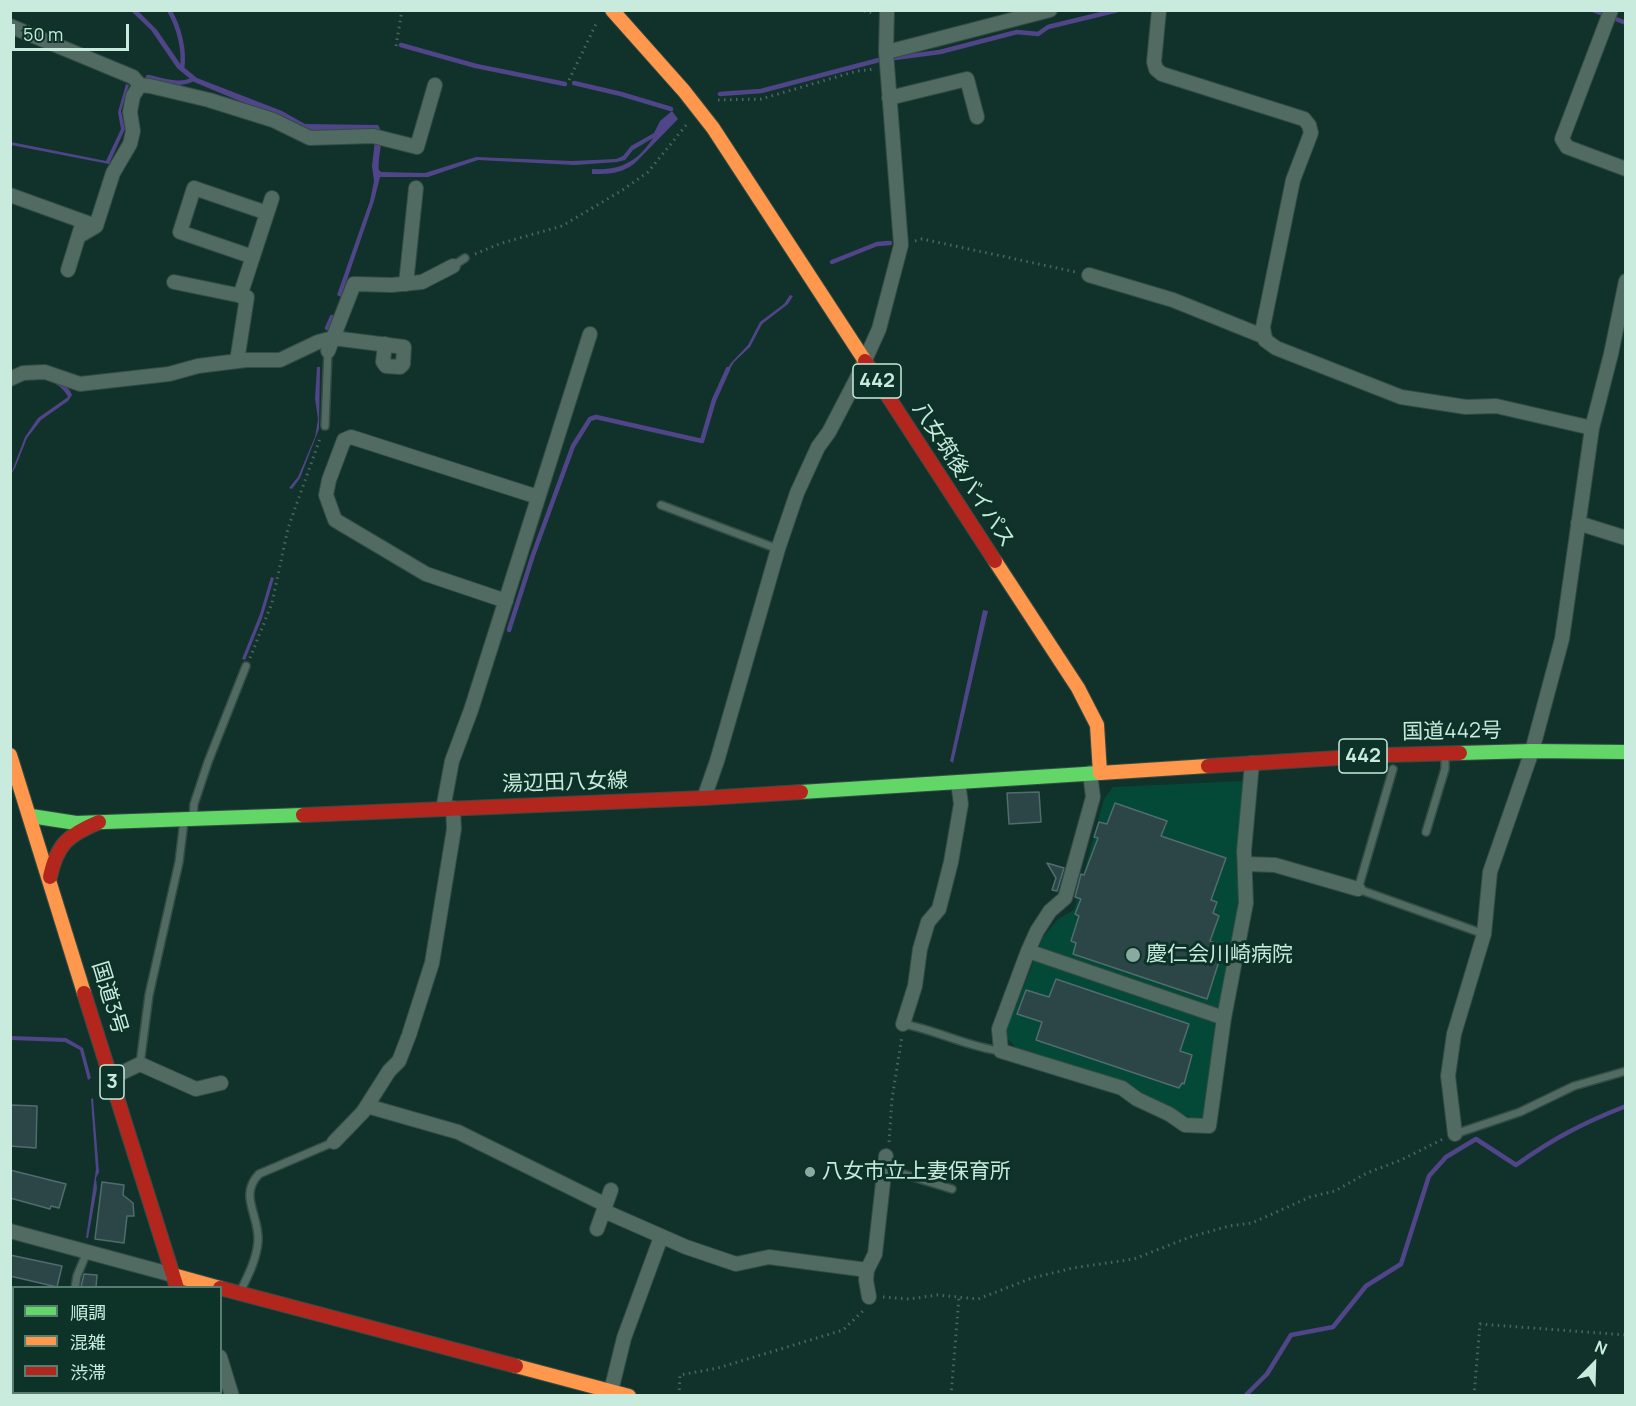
<!DOCTYPE html>
<meta charset="utf-8">
<style>
body{margin:0}
#map{position:relative;width:1636px;height:1406px;overflow:hidden;background:#11322a;font-family:Manrope,"Noto Sans JP",sans-serif}
canvas{display:block}
.frame{position:absolute;inset:0;border:12px solid #c9ebde;pointer-events:none}
.legend{position:absolute;left:12px;top:1286px;width:210px;height:108px;box-sizing:border-box;background:#0d3328;border:2px solid #587d71;margin:0;padding:8px 10px;list-style:none;font-size:18px;color:#c9ebde}
.legend li{display:flex;align-items:center;gap:12px;height:30px}
.legend b{width:30px;border:2px solid #587d71}
.north{position:absolute;left:1564px;top:1334px;width:60px;height:60px;-webkit-text-stroke:4px #0d3328;paint-order:stroke;rotate:23deg;font-size:16px;font-weight:700;line-height:24px;text-align:center;color:#c9ebde}
.north::after{content:'';display:block;margin:auto;width:21px;height:27px;background:#c9ebde;clip-path:polygon(50% 0,100% 100%,50% 72%,0 100%)}
.scale{position:absolute;left:12px;top:24px;width:117px;height:27px;box-sizing:border-box;border:3px solid #c9ebde;border-top:0;padding-left:8px;font-size:18px;line-height:21px;white-space:nowrap;color:#c9ebde;-webkit-text-stroke:4px #0d3328;paint-order:stroke}
</style>
<div id="map">
<canvas width="1636" height="1406"></canvas>
<div class="frame"></div>
<ul class="legend">
<li><b style="height:8px;background:#63d668"></b>順調</li>
<li><b style="height:8px;background:#ff974d"></b>混雑</li>
<li><b style="height:8px;background:#b3261e"></b>渋滞</li>
</ul>
<div class="north">N</div>
<div class="scale">50 m</div>
</div>
<script>
const ctx = document.querySelector('canvas').getContext('2d');
ctx.lineJoin = 'round';
function paint(path, color) { ctx.fillStyle = color; ctx.fill(path, 'evenodd'); }
function stroke(path, color, width, dash) { ctx.strokeStyle = color; ctx.lineWidth = width; ctx.lineCap = dash ? 'butt' : 'round'; ctx.setLineDash(dash || []); ctx.stroke(path); }
function label(font, color, halo, rows, align = 'center') {
  ctx.font = font + ' Manrope,"Noto Sans JP",sans-serif'; ctx.lineWidth = 6; ctx.setLineDash([]); ctx.textBaseline = 'middle'; ctx.strokeStyle = halo; ctx.fillStyle = color; for (const [text, x, y, turn = 0] of rows) {
    ctx.save(); ctx.translate(x, y); ctx.rotate((+turn || 0) * Math.PI / 180); ctx.textAlign = isNaN(turn) ? turn : align; if (halo) ctx.strokeText(text, 0, 0); ctx.fillText(text, 0, 0); ctx.restore();
  }
}
const built = new Path2D(`
 M1244,781L1236,864L1240,896L1203,1119H1193L1147,1097L1134,1087L1116,1079L1063,1063L1021,1053L1007,1038V1029L1043,937L1058,919L1074,910L1104,799L1113,787Z`);
const water = new Path2D(`
 M131,11H138L157,30L181,65L197,78L282,111L305,124L378,125C386,136 377,157 379,170L381,172L425,173L476,157L572,161L616,159L623,156L631,146L654,133L660,121L672,111L678,119L635,163C621,174 609,174 592,174V169C619,171 638,162 653,138L633,150L625,160L617,162L575,165L478,160L428,177H380L374,201L341,297L337,295L370,201L374,181L372,166L376,131L309,130L194,82L177,68L151,30Z
 M126,84L129,85L121,111L125,129L109,164L11,145V142L106,161L121,129L118,112Z
 M790,295L793,296L788,304L762,324L750,347L734,362L727,374L725,373L731,363L748,345L760,322L784,304Z
 M317,367H320L319,429L300,478L292,489L289,488L298,477L315,437L318,419L315,399Z
 M36,376C48,380 68,382 72,395L68,401L41,420L27,438L15,468L11,474L25,437L38,418L68,397C62,384 43,376 29,379C23,380 16,385 11,387L10,384Z
 M271,577L274,578L262,618L245,660L242,659L260,614Z
 M983,610L988,611L953,763L950,761Z
 M11,1036L66,1038L83,1048L91,1078L88,1080L80,1050L65,1042L11,1040Z
 M93,1098L99,1172L96,1178L97,1188L88,1238H86L96,1169L91,1099Z`);
const stream = new Path2D(`
 M169,10C179,27 185,50 182,69
 M1593,10L1626,23
 M401,45L476,66L565,84
 M148,77C161,80 181,87 193,79
 M574,83L621,94L671,109
 M720,94L761,91L879,60L940,52L1017,32L1038,34L1048,27L1118,10
 M832,262L877,244L890,243
 M327,328L332,317
 M509,630L533,555L573,446L590,419L596,417L702,441L714,400L728,369
 M1245,1396L1267,1374L1291,1335L1333,1327L1366,1286L1401,1264L1429,1176L1446,1157L1476,1139L1516,1165C1554,1138 1583,1123 1626,1106`);
const building = new Path2D(`
 M1039,792L1041,822L1009,824L1007,793Z
 M1115,803L1167,821L1161,836L1226,858L1211,900L1217,902L1213,913L1219,916L1210,941L1218,944L1214,955L1220,958L1207,999L1073,954L1076,943L1071,941L1079,916L1075,914L1081,899L1075,897L1081,874L1084,875L1098,838L1094,837L1099,822L1107,824Z
 M1047,863L1064,868L1057,891L1052,890L1056,878Z
 M1056,979L1189,1024L1180,1051L1192,1055L1184,1084L1182,1083L1179,1088L1036,1040L1042,1022L1017,1014L1026,990L1049,997Z
 M10,1105L37,1106L36,1148L10,1146Z
 M10,1170L66,1184L59,1208L51,1206L50,1209L10,1198Z
 M102,1182L124,1185L123,1195L133,1203L134,1216H127L124,1243L95,1239Z
 M10,1255L62,1266L57,1287L10,1276Z
 M84,1274L97,1275L96,1287H81Z`);
const path = new Path2D(`
 M858,10L874,13
 M396,46L402,10
 M569,80L597,22
 M718,100L761,99L857,71L875,69
 M915,241L922,239L1076,272
 M475,254L502,243L562,226L621,191L648,172L687,124
 M250,658L272,603L288,528L321,436
 M889,1142L892,1099L902,1036
 M883,1297L910,1299L937,1295L978,1299L1032,1278L1073,1268L1134,1259L1190,1237L1229,1226L1252,1223L1310,1197L1335,1191L1367,1173L1401,1160L1443,1139
 M679,1396L680,1375L718,1368L843,1330L865,1309
 M951,1396L959,1297
 M1474,1396L1480,1324L1626,1335`);
const lane = new Path2D(`
 M453,266L465,258
 M325,426L328,351
 M661,505L778,549
 M1393,769L1358,889L1484,934
 M193,819L194,804L208,762L246,666
 M1426,832L1445,769V759
 M903,1024C937,1030 967,1047 1001,1051
 M140,1064L149,995L179,862L184,821
 M1455,1134L1520,1112L1574,1086L1626,1071
 M884,1168L952,1189
 M75,1288L77,1276L87,1252
 M241,1290C248,1276 257,1258 258,1241C260,1216 238,1196 259,1174L334,1142
 M93,1396L94,1392`);
const street = new Path2D(`
 M1159,10L1154,62L1156,69L1162,74L1304,119L1309,125L1311,133L1293,180L1263,327L1265,340L1276,348L1401,397L1466,407L1496,406L1592,428
 M1611,10L1562,139L1567,147L1626,169
 M10,26L133,77L140,85
 M886,50H895L1050,10
 M889,98L967,79L977,117
 M10,195L96,226
 M79,236L96,226L113,173L130,144L133,131L130,112L133,96L140,85L150,86L209,100L273,120L310,138L373,136L417,147L435,85
 M253,257L180,232L194,188L267,213
 M68,270L81,228
 M1089,275L1173,300L1265,337
 M174,282L247,297L237,361
 M406,284L416,188
 M240,296L272,198
 M328,351L354,284L392,285L422,282L453,266
 M10,379L23,373L45,372L80,384L169,374L198,366L246,360H280L318,342L333,338L404,347L403,364L400,367L386,366L383,362L385,344
 M1578,523L1626,538
 M506,601L426,574L335,520L326,495L329,480L344,440L351,437L538,497
 M1090,773L1093,797L1065,898L1050,911L1037,931L1028,951L999,1029L1001,1051L1122,1088L1137,1099L1169,1114L1185,1125L1209,1126L1224,1018L1246,903L1244,851L1252,763
 M704,798L717,761L778,549L797,493L818,447L829,432L856,380L879,329L901,245L886,52L887,10
 M443,809L452,761L471,710L590,334
 M1246,864L1275,865L1358,889
 M1028,951L1224,1018
 M903,1024L915,986L920,949L928,922L939,909L951,862L961,804L958,782
 M111,1078L140,1064L196,1089L221,1083
 M367,1106L458,1132L606,1205
 M1455,1134L1448,1076L1454,1034L1484,934L1490,872L1532,751L1562,639L1592,428L1611,354L1626,281
 M334,1142L363,1112L389,1071L399,1061L409,1035L432,963L454,829L453,808
 M604,1211L686,1247L736,1264L769,1257L867,1270
 M597,1229L611,1190
 M10,1231L173,1275
 M869,1297L866,1280L867,1270L875,1254L886,1156
 M220,1357L232,1396
 M611,1391L624,1338L661,1237`);
const fast = new Path2D(`
 M1460,753L1532,751L1626,752
 M801,792L1100,773
 M31,816L76,823L303,815`);
const slow = new Path2D(`
 M612,10L684,91L713,128L865,361
 M995,561L1078,688L1097,725L1100,773L1208,766
 M10,755L84,993
 M173,1275L220,1288
 M516,1366L629,1396`);
const jam = new Path2D(`
 M865,361L995,561
 M1208,766L1386,755L1460,753
 M303,815L704,798L801,792
 M50,877C57,844 68,835 99,822
 M84,993L177,1288
 M220,1288L516,1366
 M211,1392L212,1396`);
const markers = [
 [1133,955,8,"#89aa9f"],
 [810,1172,6,"#89aa9f"]
];
const shields = [
 [877,381,48],
 [1363,756,48],
 [112,1082,24]
];
const shieldNames = [
 ["442",877,381],
 ["442",1363,756],
 ["3",112,1082]
];
const streetNames = [
 ["八女筑後バイパス",963,475,57],
 ["国道442号",1452,732,-1],
 ["湯辺田八女線",565,783,-2],
 ["国道3号",109,998,73]
];
const poiNames = [
 ["慶仁会川崎病院",1146,955],
 ["八女市立上妻保育所",822,1172]
];
paint(built, '#044838');
paint(water, '#51458a');
stroke(stream, '#51458a', 4.5);
paint(building, '#2c4647');
stroke(building, '#516c6e', 1.5);
stroke(lane, '#334c44', 10);
stroke(street, '#334c44', 16);
stroke(fast, '#334c44', 16);
stroke(slow, '#334c44', 16);
stroke(jam, '#334c44', 16);
stroke(path, '#4d655e', 3, [1.5, 4.5]);
stroke(lane, '#516b63', 7);
stroke(street, '#516b63', 14);
stroke(fast, '#63d668', 14);
stroke(slow, '#ff974d', 14);
stroke(jam, '#b3261e', 14);
for (const [x, y, r, color] of markers) { const dot = new Path2D(); dot.arc(x, y, r, 0, 2 * Math.PI); ctx.fillStyle = color; ctx.fill(dot); stroke(dot, '#0d3328', 2); }
for (const [x, y, w] of shields) { const box = new Path2D(); box.roundRect(x - w / 2, y - 17, w, 34, 4.5); ctx.fillStyle = '#0d3328'; ctx.fill(box); stroke(box, '#c9ebde', 1.5); }
label('bold 20px', '#c9ebde', null, shieldNames);
label('21px', '#c9ebde', '#0d3328', streetNames);
label('21px', '#c9ebde', '#0d3328', poiNames, 'left');
</script>
